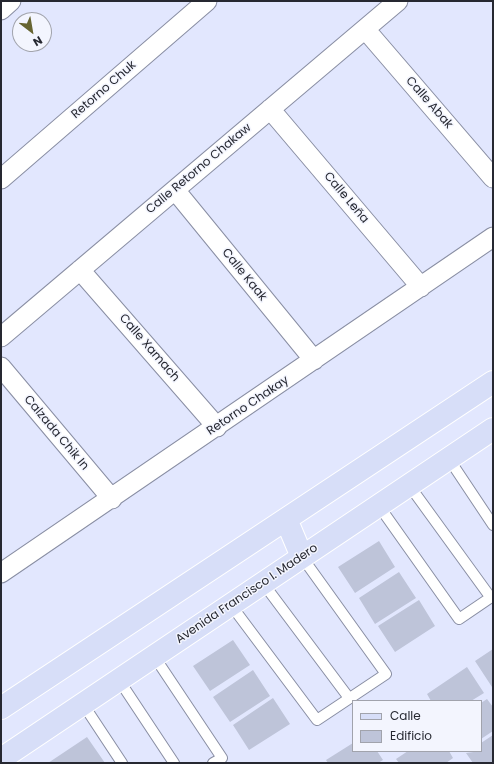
<!DOCTYPE html>
<meta charset="utf-8">
<style>
body{margin:0}
#map{position:relative;width:494px;height:764px;overflow:hidden;background:#e2e7fe;font-family:Poppins,sans-serif}
canvas{display:block}
.frame{position:absolute;inset:0;border:2px solid #262831;pointer-events:none}
.legend{position:absolute;left:352px;top:700px;width:130px;height:52px;box-sizing:border-box;background:#f3f5fe;border:1px solid #a1a3ac;margin:0;padding:5px 7px;list-style:none;font-size:12px;color:#262831}
.legend li{display:flex;align-items:center;gap:8px;height:20px}
.legend b{width:20px;border:1px solid #a1a3ac}
.north{position:absolute;left:12px;top:12px;width:40px;height:40px;box-sizing:border-box;background:#f3f5fe;border:1px solid #a1a3ac;border-radius:50%;rotate:149deg;font-size:11px;font-weight:700;line-height:16px;text-align:center;color:#262831}
.north::after{content:'';display:block;margin:auto;width:14px;height:18px;background:#676532;clip-path:polygon(50% 0,100% 100%,50% 72%,0 100%)}
</style>
<div id="map">
<canvas width="494" height="764"></canvas>
<div class="frame"></div>
<ul class="legend">
<li><b style="height:5px;background:#d7def8"></b>Calle</li>
<li><b style="height:11px;background:#bec4d9"></b>Edificio</li>
</ul>
<div class="north">N</div>
</div>
<script>
const ctx = document.querySelector('canvas').getContext('2d');
ctx.lineJoin = 'round';
function paint(path, color) { ctx.fillStyle = color; ctx.fill(path, 'evenodd'); }
function stroke(path, color, width, dash) { ctx.strokeStyle = color; ctx.lineWidth = width; ctx.lineCap = dash ? 'butt' : 'round'; ctx.setLineDash(dash || []); ctx.stroke(path); }
function label(font, color, halo, rows, align = 'center') {
  ctx.font = font + ' Poppins,sans-serif'; ctx.lineWidth = 3; ctx.setLineDash([]); ctx.textBaseline = 'middle'; ctx.strokeStyle = halo; ctx.fillStyle = color; for (const [text, x, y, turn = 0] of rows) {
    ctx.save(); ctx.translate(x, y); ctx.rotate((+turn || 0) * Math.PI / 180); ctx.textAlign = isNaN(turn) ? turn : align; if (halo) ctx.strokeText(text, 0, 0); ctx.fillText(text, 0, 0); ctx.restore();
  }
}
const building = new Path2D(`
 M379,541L395,567L355,593L338,567Z
 M399,572L416,598L375,624L359,598Z
 M419,600L435,626L395,652L378,626Z
 M233,640L250,665L210,691L193,666Z
 M493,649V686L492,687L475,661Z
 M467,667L484,693L471,701H431L427,694Z
 M253,670L270,696L230,722L213,697Z
 M273,698L290,724L249,750L233,725Z
 M487,699L493,707V731L481,739V703Z
 M493,735V763H473L466,753L481,751V743Z
 M87,737L105,763H48Z
 M353,743V751H377L383,760L378,763H328L326,760Z
 M408,751H449L453,758L446,763H399L396,759Z`);
const service = new Path2D(`
 M449,459L493,525
 M409,485L491,598
 M379,506L459,619L493,596
 M263,583L349,698
 M231,605L317,720L386,674L302,557
 M154,656L222,758L213,763
 M119,680L174,763
 M83,704L122,763`);
const minor = new Path2D(`
 M1,10L11,1
 M365,29L493,178
 M270,109L421,287
 M1,179L207,1
 M175,190L314,360
 M80,270L217,427
 M1,337L398,1
 M1,367L112,499
 M1,573L493,237`);
const primary = new Path2D(`
 M286,519L302,557
 M1,708L493,382
 M1,759L493,429`);
const streetNames = [
 ["Retorno Chuk",104,90,-41],
 ["Calle Abak",429,103,49],
 ["Calle Retorno Chakaw",199,169,-40],
 ["Calle Leña",346,198,50],
 ["Calle Kaak",244,275,51],
 ["Calle Xamach",149,348,49],
 ["Retorno Chakay",248,406,-34],
 ["Calzada Chik In",56,433,50],
 ["Avenida Francisco I. Madero",247,594,-34]
];
paint(building, '#bec4d9');
stroke(service, '#898ea3', 12);
stroke(minor, '#898ea3', 21);
stroke(primary, '#fff', 24);
stroke(service, '#fff', 10);
stroke(minor, '#fff', 19);
stroke(primary, '#d7def8', 22);
label('12px', '#262831', '#f3f5fe', streetNames);
</script>
